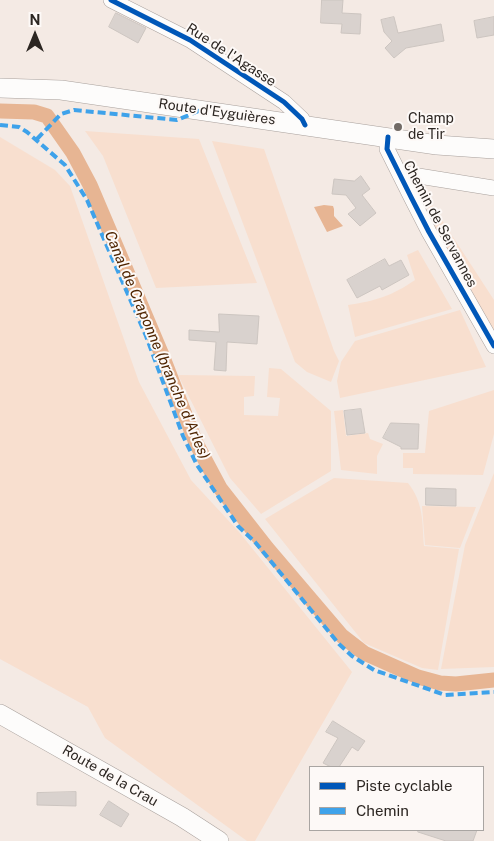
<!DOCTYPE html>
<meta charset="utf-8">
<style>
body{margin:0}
#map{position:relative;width:494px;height:841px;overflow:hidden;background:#f4eae4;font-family:"Public Sans",sans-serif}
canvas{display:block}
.legend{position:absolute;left:309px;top:766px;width:175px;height:65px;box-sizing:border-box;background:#fdf9f7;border:1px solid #a9a5a2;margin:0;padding:6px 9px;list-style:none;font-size:15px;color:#2c2622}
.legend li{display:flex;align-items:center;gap:10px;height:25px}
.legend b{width:25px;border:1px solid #a9a5a2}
.north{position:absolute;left:10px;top:10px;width:50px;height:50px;-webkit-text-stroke:4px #fdf9f7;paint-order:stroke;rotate:0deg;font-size:14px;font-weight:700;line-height:20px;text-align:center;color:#2c2622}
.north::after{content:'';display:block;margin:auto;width:18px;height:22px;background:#2c2622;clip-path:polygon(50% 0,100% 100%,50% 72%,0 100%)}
</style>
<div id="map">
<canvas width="494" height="841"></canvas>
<ul class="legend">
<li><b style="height:6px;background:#0057b8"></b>Piste cyclable</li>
<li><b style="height:6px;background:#3ea2ea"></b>Chemin</li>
</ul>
<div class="north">N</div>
</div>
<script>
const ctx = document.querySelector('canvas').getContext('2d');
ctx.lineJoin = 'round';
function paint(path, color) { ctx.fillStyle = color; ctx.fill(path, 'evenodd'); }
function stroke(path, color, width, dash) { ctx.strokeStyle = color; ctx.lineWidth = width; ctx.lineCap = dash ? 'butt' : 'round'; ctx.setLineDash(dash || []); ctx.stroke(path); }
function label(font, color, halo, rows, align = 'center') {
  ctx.font = font + ' "Public Sans",sans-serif'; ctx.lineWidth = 4; ctx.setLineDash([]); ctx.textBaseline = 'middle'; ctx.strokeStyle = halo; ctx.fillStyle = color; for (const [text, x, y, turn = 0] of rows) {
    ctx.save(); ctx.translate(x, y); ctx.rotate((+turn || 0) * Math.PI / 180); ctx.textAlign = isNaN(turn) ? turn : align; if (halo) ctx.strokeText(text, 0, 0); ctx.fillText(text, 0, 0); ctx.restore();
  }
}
const green = new Path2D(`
 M85,131L199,139L257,283L156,288L103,156Z
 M0,137L55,170L70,186L139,382L191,480L239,532L352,672L255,841H247L105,738L88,707L0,659Z
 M212,141L264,149L334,351L339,361L331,382L307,372L295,362Z
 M427,197L494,300V335L432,228Z
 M418,250L452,309L355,337L348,305C375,301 392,296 415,280L407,255Z
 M460,310L486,367L340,398L337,381L341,362L355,341Z
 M269,368L281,369L331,411V471L261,514L230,478L178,375L255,376L254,396L244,397V415L278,416L280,398L267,397Z
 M494,390V434L483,475L413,474V468H403V453H425L429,411Z
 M343,410L346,436L368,433L370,439L383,444L377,456V474L341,470L334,411Z
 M494,473V667L441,669L465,545Z
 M334,478L408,483C424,503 422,522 424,546L459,549L438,670L422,668L364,643L265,519Z
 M422,506L476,507L460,548L425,545Z`);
const water = new Path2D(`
 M324,205L333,206L334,209V216L343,226L327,232L314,207Z`);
const canal = new Path2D(`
 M0,111L34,112L47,116L73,153L90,185L124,265L162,355L196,443L220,488L267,548L342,636L364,653L418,677L440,683L456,684L494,680`);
const building = new Path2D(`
 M322,0H343L342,13L361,14L360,34L341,33L342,24L321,23Z
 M116,13L146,28L138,43L109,27Z
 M394,17L398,33L441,24L444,41L406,48L394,58L385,48L392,41L384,32L381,20Z
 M494,17V35L477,38L474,21Z
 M361,176L370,189L362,195L376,213L360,226L348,214L356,208L346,195L332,194L334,179L354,181Z
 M385,259L389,266L401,260L409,275L382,290L380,286L357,298L347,280Z
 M219,314L259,316L257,344L227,342L226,371L214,370L216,342L189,340V330L219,332Z
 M361,409L365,433L347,435L344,411Z
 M391,423L419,424L418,449H401V447L383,438Z
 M426,488L456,489V506L426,505Z
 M333,721L365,741L358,751L352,747L339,767H331L323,763L338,738L326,732Z
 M76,792V806L37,805V793Z
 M109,801L129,814L121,827L100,815Z
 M419,830H477L473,841H446L418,832Z`);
const minor = new Path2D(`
 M111,0L190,40L284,102L302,119L305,125
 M388,137L387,149L411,197L429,232L494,346
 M400,173L494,188`);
const major = new Path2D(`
 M0,88L61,90L437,145L494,149
 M0,714L182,817L219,841`);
const quiet = new Path2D(`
 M0,125L19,127L27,132L65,165L87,200L146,336L183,436L197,465L238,526L255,542L339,644L352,656L374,670L445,695L494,692
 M37,139L61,114L74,110L177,120L201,110`);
const cycleway = new Path2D(`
 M111,0L190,40L284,102L302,119L305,125
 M388,137L387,149L411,197L429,232L494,346`);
const markers = [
 [398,127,5,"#726b66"]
];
const streetNames = [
 ["Rue de l'Agasse",231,55,33],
 ["Route d'Eyguières",217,112,8],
 ["Chemin de Servannes",440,224,62],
 ["Route de la Crau",110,776,30]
];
const poiNames = [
 ["Champ",408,119],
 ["de Tir",408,135]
];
const waterNames = [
 ["Canal de Craponne (branche d'Arles)",157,345,67]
];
paint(green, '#f8dfcf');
paint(water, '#e7b593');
stroke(canal, '#e7b593', 15);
paint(building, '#d9d2ce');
stroke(building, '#ccc5c0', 1);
stroke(minor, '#a8a09c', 16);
stroke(major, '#a8a09c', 20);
stroke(minor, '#fdfcfb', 15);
stroke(major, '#fdfcfb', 19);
stroke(quiet, '#3ea2ea', 4, [8, 4]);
stroke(cycleway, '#0057b8', 5);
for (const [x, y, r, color] of markers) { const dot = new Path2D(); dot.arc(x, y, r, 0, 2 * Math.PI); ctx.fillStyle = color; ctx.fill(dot); stroke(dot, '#fdf9f7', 2); }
label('14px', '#2c2622', '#fdf9f7', streetNames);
label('14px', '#2c2622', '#fdf9f7', poiNames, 'left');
label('italic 15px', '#4f2400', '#fdf9f7', waterNames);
</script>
